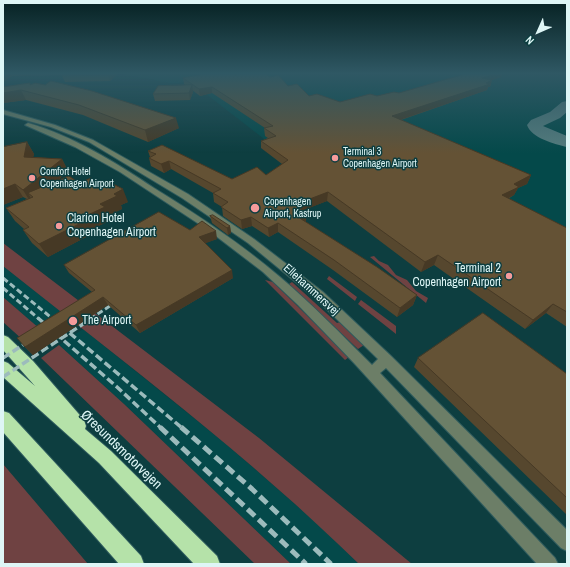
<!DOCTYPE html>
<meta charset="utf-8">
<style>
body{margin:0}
#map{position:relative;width:570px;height:567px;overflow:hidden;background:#0d3e40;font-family:"Archivo Narrow",sans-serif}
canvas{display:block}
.frame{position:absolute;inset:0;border:4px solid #def6f6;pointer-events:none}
.north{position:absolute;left:518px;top:12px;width:40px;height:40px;-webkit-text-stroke:3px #0d3e40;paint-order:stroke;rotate:225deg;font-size:11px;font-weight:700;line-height:16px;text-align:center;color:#def6f6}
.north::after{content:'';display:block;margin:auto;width:14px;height:18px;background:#def6f6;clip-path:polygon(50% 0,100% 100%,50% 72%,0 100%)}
</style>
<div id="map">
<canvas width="570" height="567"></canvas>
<div class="frame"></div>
<div class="north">N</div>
</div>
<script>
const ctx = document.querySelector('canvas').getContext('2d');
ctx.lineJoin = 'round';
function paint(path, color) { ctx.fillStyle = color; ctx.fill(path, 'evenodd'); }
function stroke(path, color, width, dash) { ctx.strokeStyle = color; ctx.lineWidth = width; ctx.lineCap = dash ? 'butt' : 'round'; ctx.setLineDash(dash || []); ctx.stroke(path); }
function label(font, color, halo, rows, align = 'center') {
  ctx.font = font + ' "Archivo Narrow",sans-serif'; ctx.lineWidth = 3; ctx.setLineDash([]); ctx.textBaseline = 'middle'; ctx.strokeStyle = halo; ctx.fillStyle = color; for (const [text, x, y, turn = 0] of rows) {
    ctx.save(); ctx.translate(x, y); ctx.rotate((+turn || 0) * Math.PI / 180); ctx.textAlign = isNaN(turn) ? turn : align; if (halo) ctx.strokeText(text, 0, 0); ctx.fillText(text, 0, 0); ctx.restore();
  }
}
const built = new Path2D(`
 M126,74H567V327L546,313L525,329L339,197L188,80L179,83H170L133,76H125Z
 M3,266L64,314L40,329L3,297Z
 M83,329L226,444L319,525L359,564H291L124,404L59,345Z`);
const green = new Path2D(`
 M3,243L259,438L412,564H359C249,456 124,362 3,266Z
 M374,256L379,261L388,265L396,275L407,280L416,291L428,298L426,303L370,257Z
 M329,276L357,297L355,301L327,279Z
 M265,280L273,282L349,357L345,360Z
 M292,282L337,323L340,322L364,345L358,349L289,284Z
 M3,297L40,329L23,340L3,322Z
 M361,300L396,326V334L358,304Z
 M59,345L124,404L291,564H255L41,358Z
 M3,464L88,564H3Z`);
const taxiway = new Path2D(`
 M567,101V112L560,118L543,126L567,136V147C555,144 531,138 527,125L531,120L550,112L562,102Z`);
const minor = new Path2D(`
 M3,110L55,125L93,140L188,194L254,239L323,292L391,356L567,530V551L561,548L386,368L380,373L555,558L558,564H537L354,363L298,305L263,272L208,230L120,172L75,147L25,125L28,123C73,136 115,162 154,188C198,215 240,243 280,277C312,304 342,335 372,365L378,359L315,298L248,243L182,198L89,142L51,127L3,114Z`);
const highway = new Path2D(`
 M3,335L8,337L33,361L84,420L86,426L85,429L111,451L217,556L220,564H194L99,463L3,377V361L8,363L35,386L3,350Z
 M3,411L9,413L141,556L144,564H119L3,432Z`);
const railFar2 = new Path2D(`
 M3,278L53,319
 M3,288L39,319
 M90,319L119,300`);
const railFar1 = new Path2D(`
 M38,318L117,387L161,428
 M52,318L182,428
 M3,358L32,339
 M3,377L92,318`);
const rail = new Path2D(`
 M160,427L306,564
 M181,427L252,489L331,564`);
const wall = new Path2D(`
 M3,74H117L110,81L65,82L62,76L63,75L12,76L3,82Z
 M206,74H236V75L270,77L309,96L340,102L399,93L465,74H502L501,77L492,80L490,87H488L487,90L401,120L531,175L527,184L518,188L514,195L508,199L567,228V327L546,313L525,329L434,265L421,272L327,201L303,210L306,221V222L417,295L413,305L397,317L333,270L278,232L269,237L252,226L242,229L223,216L222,207L214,202L213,193L171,169L164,173L151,166L149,158L150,157L148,151L232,179L266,175L282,164L261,148V141L268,138L265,136L264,128H265L212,93L200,96L192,90L193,92L190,100L155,101L153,94L185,85L184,84L183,78Z
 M30,83V85L179,128L148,142L83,115L26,100L3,103V87Z
 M27,142L34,154L33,157L62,159L68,171L56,182L79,183L128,202L121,205L122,209L109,215L111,220L84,233L86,237L48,257L32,243L23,230L24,229L15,221L6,208L27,199L23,197L3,205Z
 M210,216L230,226L231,233L228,235L212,223Z
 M190,230L217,239L205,243L233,278L140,333L108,305L33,355L25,347L92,292L69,273L64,265Z
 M418,358L567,374V515L414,367Z`);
const shadedWall = new Path2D(`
 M3,74H10L12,76L3,82Z
 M109,74H117L110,81L108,75Z
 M495,74H502L501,77L480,84L482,78Z
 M492,80L490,87H488L487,90L391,123L392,116Z
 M192,85L193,92L190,100L189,93Z
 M212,87V93L200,96L199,89Z
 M21,90L26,100L3,103V93Z
 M176,118L179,128L148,142L145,130Z
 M27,142L34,154L31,169L24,157Z
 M62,159L68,171L35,200L33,197L28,193L33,202L31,203L23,190Z
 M169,161L171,169L164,173L161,164Z
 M531,175L527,184L518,188L514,195L497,204L502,195L514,184Z
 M15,184L23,197L3,205V189Z
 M123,189L128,202L121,205L122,209L109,215L111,220L84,233L86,237L48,257L39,244L100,204L114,194Z
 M328,192L327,201L294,214V205Z
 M307,212L306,221L298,226V217Z
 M251,217L252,226L242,229L241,220Z
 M278,223V232L269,237L268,228Z
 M230,226L231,233L228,235L227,228Z
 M216,231L217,239L201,245L199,237Z
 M438,255L434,265L421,272L425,262Z
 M232,270L233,278L140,333L136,325Z
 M417,295L413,305L397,317L400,308Z
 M103,297L108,305L33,355L25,347Z
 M553,304L546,313L525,329L533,320Z`);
const building = new Path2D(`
 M65,74H109L108,75L62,76Z
 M206,74H235V75L242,74H266L270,77L278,75L288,86L297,84L309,96L317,94L340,102L370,94L377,96L394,92L399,93L465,74H495L482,78L492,80L486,83L490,84L392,116L531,175L514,184L519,187L502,195L567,228V312L553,304L533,320L438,255L425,262L328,192L294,205L307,212L298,217L377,267L417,295L400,308L334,260L278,223L268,228L251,217L241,220L221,207L228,202L213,193L221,189L169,161L161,164L149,158L156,154L148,151L162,145L232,179L257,167L266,175L288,160L261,141L276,136L264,128L273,126L212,87L199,89L183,78Z
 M51,81L92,91L176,118L145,130L79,105L21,90L3,93V87L30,83V85L35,83L45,85Z
 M192,85L189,93L153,94L158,86Z
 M27,142L24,157L62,159L23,190L15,184L3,189V147Z
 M69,176L79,183L91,178L106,187L113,184L123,189L114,194L117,196L100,204L105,207L75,221L79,224L39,244L23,230L29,227L6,208L33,197L28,193Z
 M159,212L190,230L202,221L216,231L199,237L232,270L136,325L103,297L25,347L17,338L95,290L64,265Z
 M213,215L230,226L227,228L210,216Z
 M483,313L567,374V498L418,358Z`);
const markers = [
 [335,158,4,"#f59b9b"],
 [32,178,4,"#f59b9b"],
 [255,208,5,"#f59b9b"],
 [59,226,4,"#f59b9b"],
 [509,276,4,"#f59b9b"],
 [73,321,5,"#f59b9b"]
];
const farPoinames = [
 ["Terminal 3",343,152],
 ["Copenhagen Airport",343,164],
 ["Comfort Hotel",40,172],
 ["Copenhagen Airport",40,184],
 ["Copenhagen",264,202],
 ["Airport, Kastrup",264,214]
];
const poiNames = [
 ["Clarion Hotel",67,219],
 ["Copenhagen Airport",67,233],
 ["Terminal 2",501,269,"right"],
 ["Copenhagen Airport",501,283,"right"],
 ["The Airport",82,321]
];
const streetNames = [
 ["Ellehammersvej",311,290,42]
];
const nearStreetnames = [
 ["Øresundsmotorvejen",121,450,44]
];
paint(built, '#04494a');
paint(green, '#6f4242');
paint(taxiway, '#547c7e');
stroke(minor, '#2e5b5d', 2);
stroke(highway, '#2e5b5d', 2);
paint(minor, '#6c7e67');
paint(highway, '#b5e2a9');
stroke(railFar2, '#9cbbbc', 3, [6, 3]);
stroke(railFar1, '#9cbbbc', 3.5, [8, 3.5]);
stroke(rail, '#9cbbbc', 5, [10, 5]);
paint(wall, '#56472e');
paint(shadedWall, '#463925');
paint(building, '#645235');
stroke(building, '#463925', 1);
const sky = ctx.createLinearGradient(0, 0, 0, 153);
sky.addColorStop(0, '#072223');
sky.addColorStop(0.48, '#2f5864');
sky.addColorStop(1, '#2f586400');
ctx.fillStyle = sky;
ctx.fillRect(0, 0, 570, 153);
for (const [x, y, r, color] of markers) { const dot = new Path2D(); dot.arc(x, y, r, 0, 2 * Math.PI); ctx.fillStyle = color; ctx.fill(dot); stroke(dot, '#0d3e40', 1.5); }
label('10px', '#def6f6', '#0d3e40', farPoinames, 'left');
label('12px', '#def6f6', '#0d3e40', poiNames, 'left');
label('12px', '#def6f6', '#0d3e40', streetNames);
label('14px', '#def6f6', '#0d3e40', nearStreetnames);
</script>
